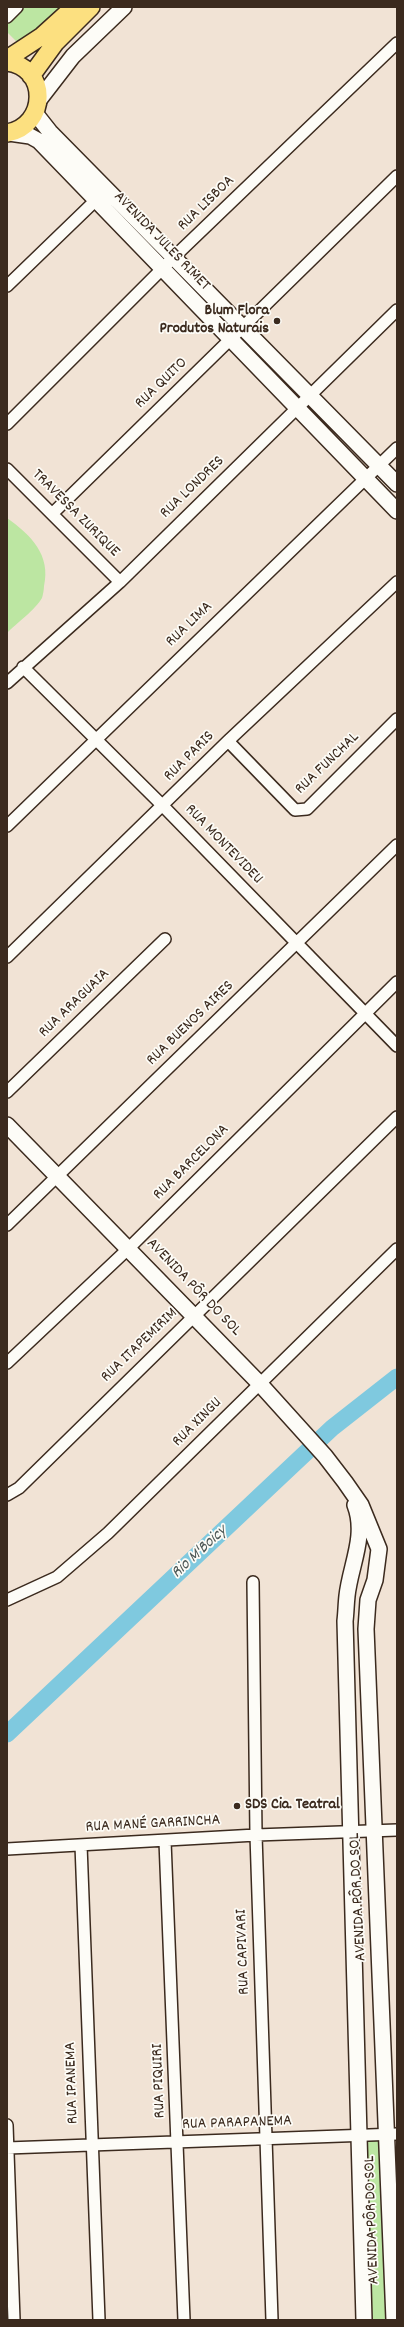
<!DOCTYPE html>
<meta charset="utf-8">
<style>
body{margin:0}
#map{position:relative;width:404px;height:2327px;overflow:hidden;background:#f1e3d5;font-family:Dekko,sans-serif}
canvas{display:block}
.frame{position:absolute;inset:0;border:8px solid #3b2a1e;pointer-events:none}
</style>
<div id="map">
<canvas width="404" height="2327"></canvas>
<div class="frame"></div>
</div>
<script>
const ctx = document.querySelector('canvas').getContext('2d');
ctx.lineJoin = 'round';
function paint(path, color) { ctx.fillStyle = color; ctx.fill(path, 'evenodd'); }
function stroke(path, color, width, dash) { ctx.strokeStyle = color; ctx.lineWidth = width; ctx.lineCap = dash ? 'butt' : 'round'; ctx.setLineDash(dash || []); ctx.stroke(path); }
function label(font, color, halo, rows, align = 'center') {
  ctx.font = font + ' Dekko,sans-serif'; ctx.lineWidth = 3.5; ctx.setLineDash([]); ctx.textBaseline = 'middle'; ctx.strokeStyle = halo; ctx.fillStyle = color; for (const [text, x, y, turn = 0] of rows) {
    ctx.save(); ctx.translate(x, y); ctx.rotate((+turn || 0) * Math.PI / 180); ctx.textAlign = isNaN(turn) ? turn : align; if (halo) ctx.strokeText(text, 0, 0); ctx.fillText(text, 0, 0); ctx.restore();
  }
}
const green = new Path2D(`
 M22,7H61L20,45L7,32V21Z
 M7,518C31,535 51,555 44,586C44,589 43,595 42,598C36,609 16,624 7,633Z
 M379,2139L392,2320H368L363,2144Z`);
const river = new Path2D(`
 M7,1734L332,1428L397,1377`);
const street = new Path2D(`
 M7,17L17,7
 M7,286L96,200
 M7,424L174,257L397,43
 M7,469L120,582
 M53,513L397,176
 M23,667L163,806L397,1046
 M7,683L120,582L397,310
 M228,741L295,810L307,809L397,719
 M7,826L397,448
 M7,957L228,741L397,582
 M7,1092L165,939
 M7,1225L397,845
 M7,1363L129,1248L397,982
 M7,1495L19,1488L397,1117
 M253,1582L256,1835L272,2320
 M7,1600L57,1577L108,1533L397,1249
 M165,1841L184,2320
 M81,1845L99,2320
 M7,1849L256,1835L397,1830
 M7,2125L14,2320
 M7,2148L397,2134`);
const secondary = new Path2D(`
 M39,100L73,56L124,7
 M35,113L50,132L397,484
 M9,133L30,136L39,141L397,511
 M7,1125L260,1384L325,1456L345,1482L361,1505L379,1549L375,1580L368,1600L366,1629L394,2320
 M355,1505C367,1536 350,1566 347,1596C346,1605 346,1613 345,1621L364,2320`);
const primary = new Path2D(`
 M7,59L42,36L74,7
 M7,62C49,67 48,126 7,133
 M31,76L55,43L91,7`);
const markers = [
 [277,321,4,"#3b2a1e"],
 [237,1806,4,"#3b2a1e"]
];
const streetNames = [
 ["RUA LISBOA",207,204,-44],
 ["AVENIDA JULES RIMET",161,242,46],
 ["RUA QUITO",162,384,-44],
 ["RUA LONDRES",193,488,-44],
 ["TRAVESSA ZURIQUE",75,514,45],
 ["RUA LIMA",190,625,-44],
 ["RUA PARIS",190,757,-45],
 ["RUA FUNCHAL",328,764,-44],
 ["RUA MONTEVIDEU",223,845,46],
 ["RUA ARAGUAIA",75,1004,-44],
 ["RUA BUENOS AIRES",191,1024,-44],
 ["RUA BARCELONA",192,1163,-45],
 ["AVENIDA PÔR DO SOL",193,1288,46],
 ["RUA ITAPEMIRIM",140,1346,-44],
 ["RUA XINGU",198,1423,-45],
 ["RUA MANÉ GARRINCHA",153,1825,-3],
 ["AVENIDA PÔR DO SOL",359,1897,-93],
 ["RUA CAPIVARI",244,1952,-92],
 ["RUA PIQUIRI",160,2081,-92],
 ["RUA IPANEMA",73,2083,-92],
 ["RUA PARAPANEMA",237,2124,-2],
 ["AVENIDA PÔR DO SOL",373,2220,-92]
];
const poiNames = [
 ["Blum Flora",269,312],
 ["Produtos Naturais",269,330],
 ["SDS Cia. Teatral",245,1806,"left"]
];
const waterNames = [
 ["Rio M'Boicy",200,1553,-43]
];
paint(green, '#bce6a2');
stroke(river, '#7fc9df', 17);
stroke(street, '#3b2a1e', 14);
stroke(secondary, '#3b2a1e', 18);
stroke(primary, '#3b2a1e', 20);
stroke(street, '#fdfcf7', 11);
stroke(secondary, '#fdfcf7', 15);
stroke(primary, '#fce080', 17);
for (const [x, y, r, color] of markers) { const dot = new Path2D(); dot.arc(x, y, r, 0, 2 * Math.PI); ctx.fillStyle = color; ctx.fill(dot); stroke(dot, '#fdfcf7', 1.5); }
label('16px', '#3b2a1e', '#fdfcf7', streetNames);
label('bold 16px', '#3b2a1e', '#fdfcf7', poiNames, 'right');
label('italic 17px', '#4f5a58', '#fdfcf7', waterNames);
</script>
